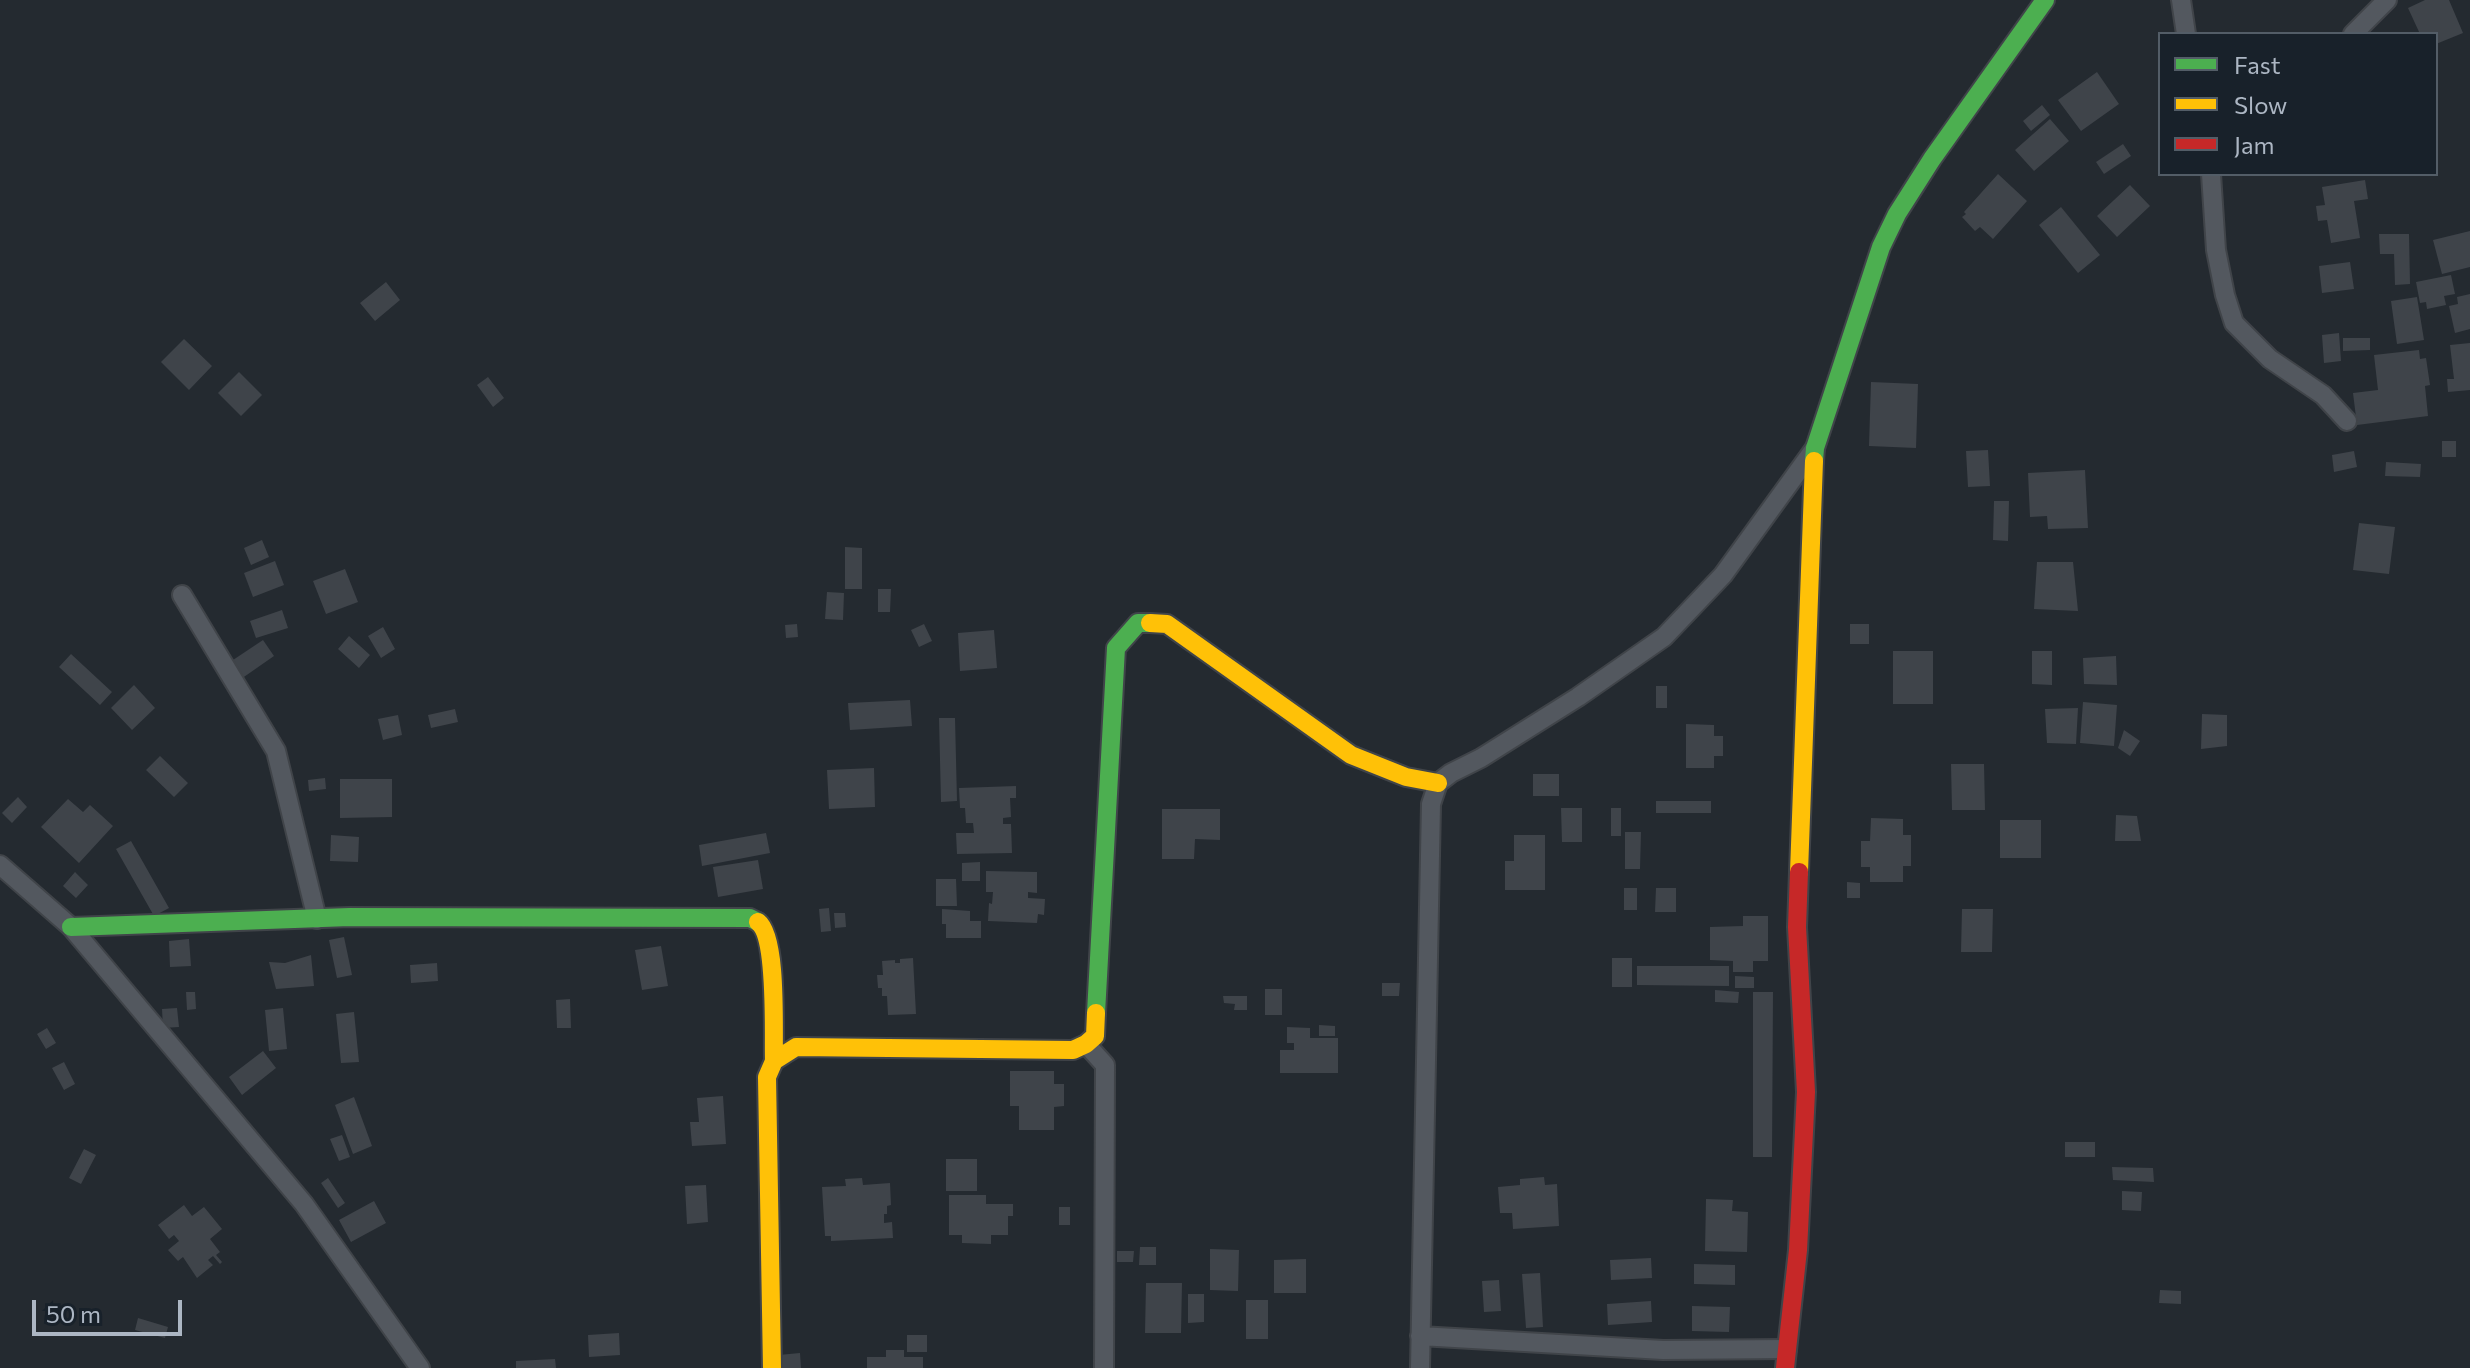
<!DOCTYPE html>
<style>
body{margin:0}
#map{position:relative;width:2470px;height:1368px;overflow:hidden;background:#242a30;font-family:Commissioner,sans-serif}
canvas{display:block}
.legend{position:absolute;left:2158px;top:32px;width:280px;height:144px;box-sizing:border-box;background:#18212a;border:2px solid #535d67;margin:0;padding:10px 14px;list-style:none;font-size:24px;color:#acb6c3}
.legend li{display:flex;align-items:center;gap:16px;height:40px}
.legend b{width:40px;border:2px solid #535d67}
.scale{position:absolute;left:32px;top:1300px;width:150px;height:36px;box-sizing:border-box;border:4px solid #acb6c3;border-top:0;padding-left:10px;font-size:24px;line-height:28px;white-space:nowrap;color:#acb6c3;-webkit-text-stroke:6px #18212a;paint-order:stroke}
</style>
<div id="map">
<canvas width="2470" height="1368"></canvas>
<ul class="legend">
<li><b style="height:10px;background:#4caf50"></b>Fast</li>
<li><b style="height:10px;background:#ffc107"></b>Slow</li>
<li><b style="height:10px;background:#c62828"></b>Jam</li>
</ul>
<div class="scale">50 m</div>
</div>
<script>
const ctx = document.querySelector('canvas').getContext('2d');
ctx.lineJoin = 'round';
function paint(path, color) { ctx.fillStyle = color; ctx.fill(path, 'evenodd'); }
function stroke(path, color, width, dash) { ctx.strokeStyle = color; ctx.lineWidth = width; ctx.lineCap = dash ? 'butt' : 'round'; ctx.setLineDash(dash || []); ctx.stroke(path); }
const building = new Path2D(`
 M2425,0H2449L2463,33L2436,44V34H2420L2408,8Z
 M2097,72L2119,104L2081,131L2058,100Z
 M2042,105L2050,115L2031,131L2023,121Z
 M2050,119L2069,141L2034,171L2015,150Z
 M2123,144L2131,156L2104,174L2096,162Z
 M1998,174L2027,201L1993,239L1980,227L1975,231L1962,217L1966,214L1964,212Z
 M2365,180L2368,199L2354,201L2360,238L2331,243L2327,220L2318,221L2316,206L2325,205L2322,187Z
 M2130,185L2150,206L2117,237L2097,216Z
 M2061,207L2100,255L2078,273L2039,225Z
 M2470,231V267L2442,274L2433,240Z
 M2379,234H2409L2410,284L2395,285L2394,254H2380Z
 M2350,262L2354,289L2322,293L2319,266Z
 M2451,275L2455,294L2444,296L2446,305L2427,309L2426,302L2420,303L2416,282Z
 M386,282L400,300L375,321L360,303Z
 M2470,294V329L2455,333L2449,306L2458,304L2457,297Z
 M2417,297L2424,340L2397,344L2391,301Z
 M2339,333L2341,361L2324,363L2322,335Z
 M2343,338H2370V350L2343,351Z
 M184,339L212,366L189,390L161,362Z
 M2470,343V390L2448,392L2447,379H2454L2450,345Z
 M2419,350L2420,359L2426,358L2430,385L2425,386L2428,416L2357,425L2353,393L2378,390L2374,355Z
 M239,372L262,395L241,416L218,393Z
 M488,377L504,398L493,407L477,385Z
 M1871,382L1918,384L1916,448L1869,446Z
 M2442,441H2456V457H2442Z
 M1988,450L1990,486L1968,487L1966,451Z
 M2354,451L2357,467L2334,472L2332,455Z
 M2386,462L2421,464L2420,477L2385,476Z
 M2085,470L2088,528L2048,529L2047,516L2030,517L2028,473Z
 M1994,501H2009L2008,541L1993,540Z
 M2359,523L2395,527L2389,574L2353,570Z
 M262,540L269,557L251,565L244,548Z
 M845,547L862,548V589H845Z
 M275,561L284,585L253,597L244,573Z
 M2037,562H2073L2078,611L2034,609Z
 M345,569L358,602L326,614L313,581Z
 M878,589H891L890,612H878Z
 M827,592L844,593L843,620L825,619Z
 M282,610L288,628L256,638L250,621Z
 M797,624L798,637L786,638L785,625Z
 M924,624L932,641L919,647L911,630Z
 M1850,624H1869V644H1850Z
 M383,627L395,649L381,658L368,636Z
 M994,630L997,668L960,671L958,633Z
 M349,636L370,655L359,668L338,649Z
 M263,640L274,656L241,679L230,662Z
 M1893,651H1933V704H1893Z
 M2032,651H2052V685L2032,684Z
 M71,654L112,692L100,705L59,667Z
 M2116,656L2117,685L2084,684L2083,658Z
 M134,685L155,708L132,730L111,708Z
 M1656,686H1667V708H1656Z
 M910,700L912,726L850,730L848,703Z
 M2083,702L2117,705L2114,746L2080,743Z
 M2078,708L2076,744L2047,743L2045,709Z
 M455,709L458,722L431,728L428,715Z
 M2202,714L2227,715V746L2201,749Z
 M398,715L402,735L383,740L378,719Z
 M939,718H955L957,801L941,802Z
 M1686,724L1714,725V736H1723V756H1714V768H1686Z
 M2124,730L2140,741L2130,756L2118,748Z
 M160,756L188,783L174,797L146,770Z
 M1951,764H1984L1985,810H1952Z
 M874,768L875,807L829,809L827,770Z
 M1533,774H1559V796H1533Z
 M325,778L326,789L309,791L308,780Z
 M340,779H392V817L340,818Z
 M1016,786V798H1010L1011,817L1003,818V824H1011L1012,853L957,854L956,833H974L973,823H966L965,808H960L959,788Z
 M18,797L27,807L12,823L2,813Z
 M68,799L83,812L90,805L113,826L79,863L41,827Z
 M1656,801H1711V813H1656Z
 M1561,808H1582V842H1562Z
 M1611,808H1621V836H1611Z
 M1162,809H1220V840L1195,839L1194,859H1162Z
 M2116,815L2137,816L2141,841H2115Z
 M1871,818L1903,819V835H1911V866H1903V882H1870V867H1861V841H1870Z
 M2000,820H2041V858H2000Z
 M1625,832H1641L1640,869H1625Z
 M766,833L770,853L702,866L699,845Z
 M331,835L359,837L358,862L330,861Z
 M1514,835H1545V890H1505V861H1514Z
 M131,841L169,908L154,916L116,849Z
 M758,860L763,889L718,897L713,867Z
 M980,862V881H962V863Z
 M986,871L1037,872V893L1028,892V898L1045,899L1044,915L1038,914L1037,923L988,921L989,903L992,904L993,892H986Z
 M75,872L88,885L76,898L63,886Z
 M936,879H956L957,906H936Z
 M1847,882L1860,883V898H1847Z
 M1624,888H1637V910H1624Z
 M1656,888H1676V912H1655Z
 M829,908L831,931L821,932L819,909Z
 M942,909L970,911V921H981V938H946V924H942Z
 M1962,909H1993L1992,952H1961Z
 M834,913H845L846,927L835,928Z
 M1743,916H1768V961H1753V972H1733V961L1710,960V927L1743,926Z
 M344,937L352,975L337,978L329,940Z
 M189,939L191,966L170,967L169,941Z
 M661,946L668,986L642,990L635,950Z
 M311,955L314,986L276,989L269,962L285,963Z
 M913,958L916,1014L888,1015L887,996H882V988H878L877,975H883L882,961L895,960V963H900V959Z
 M1612,958H1632V987H1612Z
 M437,963L438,981L411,983L410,965Z
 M1637,966H1729V986L1637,985Z
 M1735,976L1754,977V988H1735Z
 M1382,983H1400L1399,996H1382Z
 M1265,989H1282V1015H1265Z
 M1715,990L1739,992L1738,1003L1715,1002Z
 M186,992H195L196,1009L187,1010Z
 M1753,992H1773L1772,1157H1753Z
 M1223,996H1247V1010H1234L1235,1004L1224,1003Z
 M570,999L571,1028H557L556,1000Z
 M177,1008L179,1027L163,1028L162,1009Z
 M283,1008L287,1049L269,1051L265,1010Z
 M354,1012L359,1062L341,1063L336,1014Z
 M1319,1025L1335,1026V1036H1319Z
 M1287,1027L1310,1028V1038H1338V1073H1280V1050H1294V1043H1287Z
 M47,1028L56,1043L46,1049L37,1034Z
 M263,1051L276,1068L242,1095L229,1077Z
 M64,1062L75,1084L64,1090L52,1068Z
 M1010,1071H1054V1084H1064V1106L1054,1107V1130H1019V1106H1010Z
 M723,1096L726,1144L692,1146L690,1122H699L697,1098Z
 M354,1097L372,1146L353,1154L335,1105Z
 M342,1135L350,1157L339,1161L330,1139Z
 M2065,1142H2095V1157H2065Z
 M84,1149L96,1155L81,1184L69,1178Z
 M946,1159H977V1191H946Z
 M2112,1167L2153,1168L2154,1182L2113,1180Z
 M1544,1177L1545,1185L1557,1184L1559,1226L1513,1229L1512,1213H1500L1498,1187L1520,1185V1179Z
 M328,1178L345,1203L338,1208L321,1183Z
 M862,1178L863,1185L890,1183L891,1205L887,1206V1214H884V1223L892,1222L893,1238L831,1241V1236H825L822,1187L846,1186L845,1179Z
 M706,1185L708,1222L687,1224L685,1186Z
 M2122,1191L2142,1192L2141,1211L2122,1210Z
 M949,1195H986V1204H1013V1216H1008V1235H991V1244L962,1243V1235H949Z
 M1706,1199L1733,1200L1732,1211L1748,1212L1747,1252L1705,1251Z
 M374,1201L386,1223L351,1242L339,1220Z
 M184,1205L192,1216L204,1207L222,1229L210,1239L220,1252L216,1255L222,1262L220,1264L213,1256L208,1260L213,1265L197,1278L183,1257L178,1261L168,1250L179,1241L174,1235L169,1239L158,1225Z
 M1059,1207H1070V1225H1059Z
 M1140,1247H1156V1265H1139Z
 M1210,1249L1239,1250L1238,1291L1210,1290Z
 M1117,1251H1134L1133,1262H1117Z
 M1651,1258L1652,1278L1611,1280L1610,1260Z
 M1306,1259V1293H1274V1260Z
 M1694,1264L1735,1265V1285L1694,1284Z
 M1540,1273L1543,1327L1526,1328L1522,1274Z
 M1499,1280L1501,1311L1484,1312L1482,1281Z
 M1146,1283H1182L1181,1333H1145Z
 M2160,1290L2181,1291V1304L2159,1303Z
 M1188,1294H1204V1322L1188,1323Z
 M1246,1300H1268V1339H1246Z
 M1651,1301L1652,1322L1608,1325L1607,1304Z
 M1692,1306L1730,1307L1729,1332L1692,1331Z
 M138,1318L168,1327L165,1338L135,1330Z
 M619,1333L620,1355L589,1357L588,1335Z
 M907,1335H927V1352H907Z
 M886,1350H904V1357H923V1368H867V1357H886Z
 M800,1353L801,1368H780L779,1355Z
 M555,1359L556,1368H516V1361Z`);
const street = new Path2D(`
 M2181,0L2186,34
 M2353,34L2387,0
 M2211,174L2216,250L2225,295L2234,323L2270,359L2323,395L2347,421
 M182,595L276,751L317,919
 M0,865L71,927L304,1204L420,1368
 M1086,1044L1105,1065L1104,1368
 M1420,1336L1663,1350L1787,1349
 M1420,1368L1431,804L1438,783L1451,773L1481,758L1578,697L1664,637L1723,575L1815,448`);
const fast = new Path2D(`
 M1814,461L1815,448L1881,247L1897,214L1932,159L2045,0
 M71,927L350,917L750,918L758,922
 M1096,1013L1116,648L1138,623H1150`);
const slow = new Path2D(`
 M1150,623L1167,624L1351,755L1406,777L1438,783
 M1799,872L1814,461
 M758,922C778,937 773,1033 774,1061
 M772,1368L767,1077L774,1061L796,1047L1073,1050L1086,1044L1095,1036L1096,1013`);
const jam = new Path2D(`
 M1785,1368L1798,1250L1806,1092L1797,927L1799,872`);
paint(building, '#3f444a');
stroke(street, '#404449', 22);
stroke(fast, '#404449', 22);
stroke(slow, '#404449', 22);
stroke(jam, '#404449', 22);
stroke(street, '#53585f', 18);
stroke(fast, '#4caf50', 18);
stroke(slow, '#ffc107', 18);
stroke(jam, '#c62828', 18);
</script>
